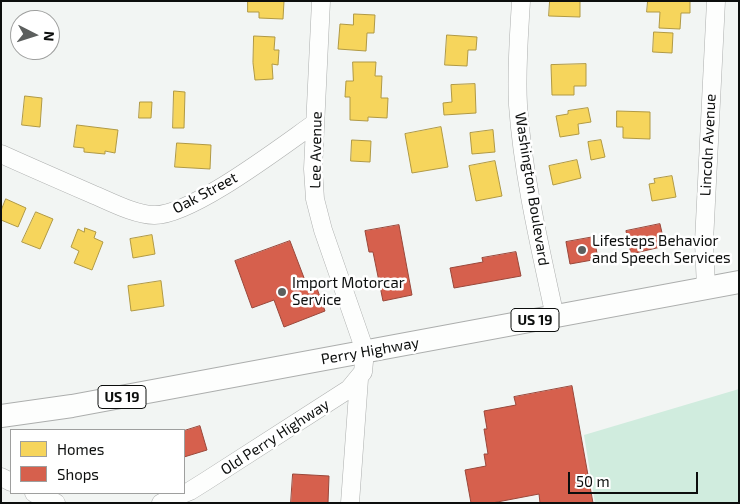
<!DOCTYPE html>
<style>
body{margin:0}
#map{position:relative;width:740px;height:504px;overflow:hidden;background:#f2f5f3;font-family:"Exo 2",sans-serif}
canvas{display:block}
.frame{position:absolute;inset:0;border:2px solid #0c0e0d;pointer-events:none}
.legend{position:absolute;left:10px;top:429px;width:175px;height:65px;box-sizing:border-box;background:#fff;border:1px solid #9e9f9e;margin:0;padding:6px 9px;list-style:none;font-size:15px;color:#0c0e0d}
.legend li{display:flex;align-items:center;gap:10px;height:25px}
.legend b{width:25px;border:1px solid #9e9f9e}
.north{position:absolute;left:10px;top:10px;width:50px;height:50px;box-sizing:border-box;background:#fff;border:1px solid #9e9f9e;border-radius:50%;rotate:95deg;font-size:14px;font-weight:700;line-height:20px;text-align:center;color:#0c0e0d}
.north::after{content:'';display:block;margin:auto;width:18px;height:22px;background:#5c5f5e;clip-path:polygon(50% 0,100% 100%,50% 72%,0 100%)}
.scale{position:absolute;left:568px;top:472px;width:130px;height:22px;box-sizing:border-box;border:2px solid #0c0e0d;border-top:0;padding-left:6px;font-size:15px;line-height:18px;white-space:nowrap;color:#0c0e0d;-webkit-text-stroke:4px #fff;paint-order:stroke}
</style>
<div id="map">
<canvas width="740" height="504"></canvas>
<div class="frame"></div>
<ul class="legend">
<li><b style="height:14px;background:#f6d55c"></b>Homes</li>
<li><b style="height:14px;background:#d6604d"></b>Shops</li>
</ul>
<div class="north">N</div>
<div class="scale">50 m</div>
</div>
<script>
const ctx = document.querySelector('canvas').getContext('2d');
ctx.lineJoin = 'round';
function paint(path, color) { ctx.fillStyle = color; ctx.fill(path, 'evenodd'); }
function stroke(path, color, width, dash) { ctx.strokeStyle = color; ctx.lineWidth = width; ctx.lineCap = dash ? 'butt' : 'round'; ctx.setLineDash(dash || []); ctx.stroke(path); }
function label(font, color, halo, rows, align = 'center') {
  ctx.font = font + ' "Exo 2",sans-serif'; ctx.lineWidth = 5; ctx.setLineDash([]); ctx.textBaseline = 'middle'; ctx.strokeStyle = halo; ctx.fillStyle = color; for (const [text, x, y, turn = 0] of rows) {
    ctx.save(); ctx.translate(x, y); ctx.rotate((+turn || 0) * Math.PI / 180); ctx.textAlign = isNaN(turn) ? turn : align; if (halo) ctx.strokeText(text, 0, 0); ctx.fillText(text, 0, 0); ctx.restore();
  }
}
const green = new Path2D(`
 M739,389V503H595L584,435Z`);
const homes = new Path2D(`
 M248,1H284L283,19L259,18V12H248Z
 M550,1H580V17L549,16Z
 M648,1H690V13H681L680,29L659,28L660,12H647Z
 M354,14L375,15L374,33H367L366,51L338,49L340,24L353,25Z
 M654,32L673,33L672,53L653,52Z
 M447,35L477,37L476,50H468L467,66L445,65Z
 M254,36L275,37L274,50H279L278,65L272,64L273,79L255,80L253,63Z
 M353,62H376L375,76H382L381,98H388L387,118L368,117V121L350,120V97H345L346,81H353Z
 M586,64V86H574V95H552L551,65Z
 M475,84L476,113L444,115L443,103L452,102L451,85Z
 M174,91L185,92L184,128H173Z
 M25,96L42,98L40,127L22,125Z
 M140,102H152L151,118H139Z
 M588,108L591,122L578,124L579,134L560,137L556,116L568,114V111Z
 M617,111L650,112V139L623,138V127H617Z
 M77,125L118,130L115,153L105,151V154L84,152V148L74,147Z
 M441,127L448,167L412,173L405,134Z
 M493,130L495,152L472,154L470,133Z
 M352,140L371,141L370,162L351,161Z
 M601,140L605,157L591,160L588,142Z
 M177,143L211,145L210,169L175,167Z
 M577,160L581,178L553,185L549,166Z
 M495,161L502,196L476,201L469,166Z
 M672,176L676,197L652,201L649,184L655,183L654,179Z
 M6,199L26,208L18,227L1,220V211Z
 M36,212L53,219L40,249L22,242Z
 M85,228L96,232L94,238L103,242L92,270L74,263L79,251L71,247L78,229L84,232Z
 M152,235L155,254L133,258L130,239Z
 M161,281L164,306L131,311L128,286Z`);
const shops = new Path2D(`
 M660,224L665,246L631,254L626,231Z
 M399,225L412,295L383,301L373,252H369L365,231Z
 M594,237L598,259L570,264L566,242Z
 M290,241L306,283L314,280L325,311L284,327L274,300L252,308L235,261Z
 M516,252L521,276L454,288L450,268L483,262L482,258Z
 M572,386L593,503H540L539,494L492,503H471L465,470L486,466L484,454H488L484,429H487L484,411L516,405L514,397Z
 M200,426L207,450L184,457V431Z
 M293,474L329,476L328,503H291Z`);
const minor = new Path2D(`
 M521,1C519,36 516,70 518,105C523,176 540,247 555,317
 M1,154C32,168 62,181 92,194C109,201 135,215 154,215C191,216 282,146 315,123
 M706,288L704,242L716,1
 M1,477L11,482
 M34,493L56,503
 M161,503L190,491L206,481L349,389L363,372L365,351L323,230L315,199L313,169L321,1
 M350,503L359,379`);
const major = new Path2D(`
 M1,416L72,406L739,282`);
const markers = [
 [582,250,5,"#5c5f5e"],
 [282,292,5,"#5c5f5e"]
];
const shields = [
 [535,320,48],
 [122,397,48]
];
const shieldNames = [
 ["US 19",535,320],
 ["US 19",122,397]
];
const streetNames = [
 ["Lincoln Avenue",708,145,-87],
 ["Lee Avenue",316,150,-89],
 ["Washington Boulevard",532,189,81],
 ["Oak Street",205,193,-28],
 ["Perry Highway",370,351,-10],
 ["Old Perry Highway",275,437,-33]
];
const poiNames = [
 ["Lifesteps Behavior",592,241],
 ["and Speech Services",592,258],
 ["Import Motorcar",292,283],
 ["Service",292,300]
];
paint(green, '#d0ecde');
paint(homes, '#f6d55c');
stroke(homes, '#b09944', 1);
paint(shops, '#d6604d');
stroke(shops, '#99473a', 1);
stroke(minor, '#acaead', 19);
stroke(major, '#acaead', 24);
stroke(minor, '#fdfefd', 18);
stroke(major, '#fdfefd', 22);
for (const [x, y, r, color] of markers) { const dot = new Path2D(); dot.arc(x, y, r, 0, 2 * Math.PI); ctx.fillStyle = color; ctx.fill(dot); stroke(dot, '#fff', 2); }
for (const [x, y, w] of shields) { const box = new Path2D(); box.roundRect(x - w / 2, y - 11.5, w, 23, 4); ctx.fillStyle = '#fff'; ctx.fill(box); stroke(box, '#0c0e0d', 1); }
label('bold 14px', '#0c0e0d', null, shieldNames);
label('15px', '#0c0e0d', '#fff', streetNames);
label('15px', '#0c0e0d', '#fff', poiNames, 'left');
</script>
